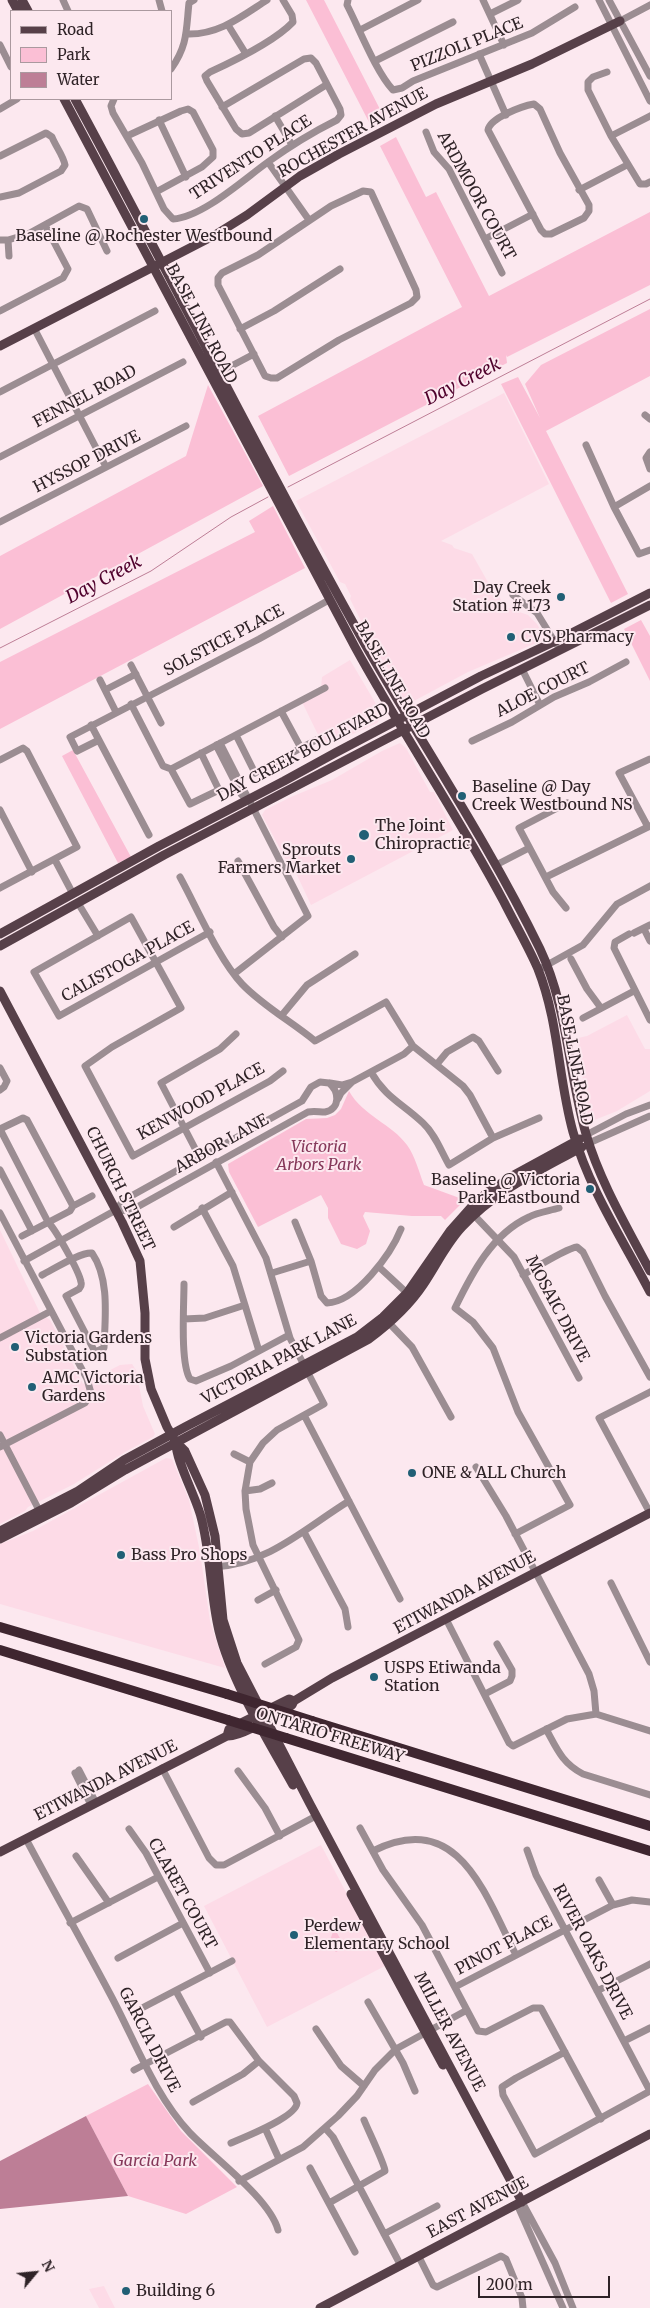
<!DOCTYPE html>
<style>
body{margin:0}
#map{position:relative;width:650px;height:2308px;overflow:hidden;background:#fce8ef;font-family:Merriweather,serif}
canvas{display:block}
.legend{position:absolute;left:10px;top:10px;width:162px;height:90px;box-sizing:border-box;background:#fce8ef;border:1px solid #aa999f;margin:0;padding:6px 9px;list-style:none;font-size:15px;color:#2f2327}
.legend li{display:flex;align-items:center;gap:10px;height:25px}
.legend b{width:25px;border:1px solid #aa999f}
.north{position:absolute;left:10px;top:2248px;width:50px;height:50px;-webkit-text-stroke:4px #fce8ef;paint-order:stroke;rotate:62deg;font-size:14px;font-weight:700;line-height:20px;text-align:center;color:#2f2327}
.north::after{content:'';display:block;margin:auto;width:18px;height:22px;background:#2f2327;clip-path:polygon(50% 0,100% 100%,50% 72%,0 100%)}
.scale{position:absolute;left:478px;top:2276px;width:132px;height:22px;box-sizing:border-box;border:2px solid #2f2327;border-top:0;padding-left:6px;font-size:15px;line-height:18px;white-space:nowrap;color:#2f2327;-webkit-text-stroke:4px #fce8ef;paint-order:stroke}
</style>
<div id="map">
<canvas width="650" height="2308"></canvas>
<ul class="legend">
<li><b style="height:6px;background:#574049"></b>Road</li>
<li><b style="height:14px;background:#fbbfd5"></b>Park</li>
<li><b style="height:14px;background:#bd7e96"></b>Water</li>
</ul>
<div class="north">N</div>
<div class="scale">200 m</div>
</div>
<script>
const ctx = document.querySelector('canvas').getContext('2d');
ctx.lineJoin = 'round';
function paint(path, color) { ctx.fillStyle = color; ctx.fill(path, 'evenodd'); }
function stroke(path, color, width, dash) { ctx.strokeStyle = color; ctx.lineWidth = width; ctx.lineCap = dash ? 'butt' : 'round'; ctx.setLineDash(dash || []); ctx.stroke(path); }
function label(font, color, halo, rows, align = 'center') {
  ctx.font = font + ' Merriweather,serif'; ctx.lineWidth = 4; ctx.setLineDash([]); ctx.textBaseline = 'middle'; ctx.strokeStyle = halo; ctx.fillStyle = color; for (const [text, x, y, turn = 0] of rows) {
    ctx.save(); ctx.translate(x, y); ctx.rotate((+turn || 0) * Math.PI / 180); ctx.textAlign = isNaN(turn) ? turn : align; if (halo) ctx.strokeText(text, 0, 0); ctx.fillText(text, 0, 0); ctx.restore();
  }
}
const built = new Path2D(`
 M504,393L549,484L441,541L452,545L454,548L472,554L493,591L497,589L501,591L499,595L502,603L508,608L528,615L537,624L543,634L541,641L468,672L412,702L404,700L394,677L376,651L350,599L351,596L345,584L340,582L296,501Z
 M350,660L382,714L381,718L377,723L324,747L303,704V698L321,688L322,677Z
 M400,743L406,748L430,792H434L453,830L311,905L289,858L286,860L262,815L265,810L291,797L332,780L382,751Z
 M627,1015L645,1049H650V1091L617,1111L592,1121L589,1118L586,1106L578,1038L587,1036Z
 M0,1230L40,1313L50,1320L83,1384L120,1365L132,1364L136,1370L143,1406L155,1434L153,1437L125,1452L74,1484L28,1507L25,1511L0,1524Z
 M166,1458L172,1459L189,1500L200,1552L210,1621L225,1668L0,1604V1544L33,1531Z
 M321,1845L385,1966L267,2027L204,1906Z
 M104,2286L115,2308H99L89,2289Z`);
const green = new Path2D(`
 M306,0H324L385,119L371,126Z
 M396,137L426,197L436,192L489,296L650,212V285L507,357L506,355L507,363L289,476L258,416L462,307L380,146Z
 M650,309V376L546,431L628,594L611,603L501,384L518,377L540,418L525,384L541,365Z
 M208,385L263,486L0,629V556L186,456Z
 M273,506L305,568L0,729V662L255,532L249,521Z
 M641,620L650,636V681L624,629Z
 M73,750L131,857L118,863L62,756Z
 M349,1091C363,1116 392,1124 407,1145C415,1156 419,1172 424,1185L465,1200L445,1220L441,1216H412L365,1212L363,1216L370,1231L366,1244L357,1249L341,1244L328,1218V1208L321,1195L258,1227L229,1172L228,1164L306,1119L327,1118L335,1115L341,1109Z
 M333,1932L337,1933L345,1947L336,1952L333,1949L327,1948Z
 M148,2084L181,2131L237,2187L186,2214L128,2196L86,2116Z`);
const water = new Path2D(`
 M86,2116L128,2196L0,2209V2161Z`);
const stream = new Path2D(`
 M288,487L650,299
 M0,648L151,571L231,517L268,497`);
const minor = new Path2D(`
 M63,0L68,11
 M159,0L162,11
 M283,0L292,15L293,22C276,40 234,61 210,72L205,76L207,81L236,129L242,134L249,133L326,85
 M348,0L347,5C359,28 376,72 393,90L402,88L413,81L532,33L575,7
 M483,0L504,45
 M599,0L650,101
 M609,0L650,76
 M490,14L518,0
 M620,21L650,5
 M228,25L246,54
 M360,30L418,0
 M187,34C219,35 242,16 267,0
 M0,45L11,67
 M479,54L506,115
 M375,61L453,22
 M171,69C188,45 186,30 189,3L194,0
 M607,72L593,77L588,82V90L611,136L640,184H646L650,182
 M114,99L111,106L113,113L142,163L164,209L173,219C203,217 244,179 268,162C290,146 313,132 337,120L341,115L340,109L316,63L311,58L304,59L222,107
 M534,104L540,109L560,153L589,205V211L584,218L551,234H545L541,230L488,130C490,118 522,106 534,104Z
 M0,109L17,99
 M275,116L292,145
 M159,120L186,177
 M426,132L434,152L449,169L502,273
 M127,136L181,111L188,109L193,112L213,150V157L202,167L156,192
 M611,136L650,116
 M0,156L46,133L52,137C56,147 63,155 65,165L61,171L19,193L0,197
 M268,162L309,220
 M579,190L627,165
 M363,191L371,192L416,290L417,297L411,303L339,340L277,378H271L265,376L218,285V278L222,273L258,255L331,206Z
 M485,239L533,214
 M0,240H8L28,234L79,206L87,209L107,251
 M8,240L9,256
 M0,311L63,278L68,269L45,225
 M34,328L106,467
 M240,329L274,311L340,269
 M220,372L254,354
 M0,392L155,311
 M645,415L650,419
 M586,445L614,507L639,554L650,550
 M650,452L646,458L650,469
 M0,457L183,362
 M614,507L650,486
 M0,522L186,426
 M513,595L537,613L556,644
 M131,665L161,723
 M522,669L540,705
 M100,680L116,712
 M105,690L136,674
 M131,704L163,766L171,769L190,804L219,790L201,753
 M91,725L149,835
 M236,735L255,773L301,748L281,711
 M99,740L77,751L70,737L259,639L329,600
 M472,741L512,722L554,697L589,682L626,662
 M220,743L308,916L234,974
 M216,745L241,794L247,800
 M301,748L316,740
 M0,760L23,748L27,751L77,847L0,888
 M171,769L325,688
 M0,810L32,872
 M648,827L619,773L650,759
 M55,860L73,894
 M238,861L274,927L282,937
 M496,865L529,848
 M180,877C197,908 219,960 242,984C263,1006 292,1022 315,1041L386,1002L413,1046L463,1086L470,1095L493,1138
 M546,877L650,826
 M78,903L98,936
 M566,908L553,892L519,828L567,803
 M644,929L650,941
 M210,932L59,1016L34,972L131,917L181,1008L112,1047L85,1066L133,1156L270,1081L283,1071
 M634,933L650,925
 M629,934L615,942L614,948L650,1020
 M571,959L587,989L601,1008
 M538,970L583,945L617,904L650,886
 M282,1015L307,985L355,954
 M583,1018L634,991
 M437,1064L447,1052L473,1037L479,1041L498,1071
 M0,1068L7,1081L4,1087L0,1090
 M371,1072C385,1097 403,1104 423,1123C435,1134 441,1151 449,1165L493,1138L539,1118
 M320,1082L329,1083C339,1091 341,1109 325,1112C319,1112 314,1111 308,1112L130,1211L116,1210L124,1200L302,1101L311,1087Z
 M352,1082L404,1054L413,1046
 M330,1083L342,1085L352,1082L341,1093L338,1099
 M0,1129L48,1222C56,1230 79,1271 81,1282C82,1286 81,1286 79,1289L66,1296L95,1352L104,1348C105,1318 110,1279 92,1253C80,1252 54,1269 42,1275
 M0,1129L23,1118L27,1120L73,1206
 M586,1135L626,1114L650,1105
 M589,1143L650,1116
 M200,1158L161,1083L220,1049L236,1034
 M216,1162L266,1258L290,1338L324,1404L277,1430L263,1443L250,1462L245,1491L246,1509L253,1545L299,1640L296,1647L265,1664
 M0,1170L32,1231
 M202,1208L233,1266L259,1351
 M471,1212L514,1257L579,1378
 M0,1213L87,1379L91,1393L85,1403L0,1447
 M295,1222L311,1261L321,1296L327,1303C356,1302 391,1254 401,1229
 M174,1227L232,1192
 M22,1236L70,1211L73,1206L92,1196
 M24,1261L116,1210
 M379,1267L407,1293
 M272,1273L311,1261
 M523,1275C535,1268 567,1248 577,1247L583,1252L605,1296L650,1377
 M184,1284C184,1306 180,1363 190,1379L196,1381L231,1366L289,1335
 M184,1319L205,1318L245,1305
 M389,1323L412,1347L451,1417
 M0,1338L51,1311
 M650,1392L599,1418L650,1513
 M304,1415L400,1599
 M0,1435L41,1514
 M234,1454L250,1462
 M476,1467L506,1516L589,1674L594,1691L596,1714
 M245,1491L260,1489L272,1483
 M304,1532L345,1609L348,1627
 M515,1534L570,1505L518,1412L493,1348L473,1322L455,1308C472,1273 492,1234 529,1217C538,1212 549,1211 559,1208
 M214,1567C269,1564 305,1528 349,1501
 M611,1583L650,1662
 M258,1600L276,1590
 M446,1619L509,1743L513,1746L567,1719L596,1714L650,1731
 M485,1694L510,1681L512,1676V1670L497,1644
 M546,1729C557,1749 562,1763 583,1774L650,1795
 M162,1768L209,1858L216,1865H224L316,1816
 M79,1770L96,1803
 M238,1771L265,1808L280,1836
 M75,1773L91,1805
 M360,1828L383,1870L422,1925L478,2031L486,2032L533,2008H541L601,2119
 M129,1829L146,1853L210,1973
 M26,1839C53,1890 82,1941 109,1992C135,2040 153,2093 190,2133C214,2158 270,2199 278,2230
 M527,1850L536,1875L650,2091
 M373,1851C459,1808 485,1895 516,1955
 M76,1856L109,1903
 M599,1880L613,1905
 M70,1923L158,1877
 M118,1958L183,1923
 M455,1987L613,1905L632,1900L650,1902
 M176,1991L201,2037
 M597,1991L650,1964
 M368,2002L403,2063L415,2091
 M142,2008L232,1961
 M316,2029L341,2066L364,2086
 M624,2041L650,2028
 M565,2052L516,2078L502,2087L503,2095L535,2154L650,2091
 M134,2070L226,2022H230L259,2061L294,2096L297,2103C296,2117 245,2137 231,2143
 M193,2102L243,2074L259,2061
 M265,2128L279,2159
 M325,2128L333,2137L401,2266
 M310,2168L355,2252
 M239,2181L303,2147L338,2116L357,2096L375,2070L396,2049L467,2010
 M522,2202L555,2263L573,2308
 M329,2203L385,2171C385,2165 368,2130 364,2120
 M517,2204L563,2308
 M384,2234L437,2206
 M419,2257L433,2285L437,2287L501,2256L506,2259L522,2298L523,2308`);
const major = new Path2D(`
 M12,0L18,11
 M22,0L28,11
 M64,99L355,647C402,733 458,815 504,902C515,924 528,946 538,969C559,1022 558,1078 573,1132C589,1189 623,1240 650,1292
 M75,99C173,280 265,466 366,646C424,747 489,844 540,949C568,1008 568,1072 586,1134C600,1182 627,1227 650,1271
 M0,346L215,235L247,215L300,176L339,154L436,104L532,64L620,21
 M0,934L159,846L284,781L335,753L481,676L562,638L650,593
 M0,946L164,855L482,689L650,605
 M0,991L122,1222L140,1261L145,1313V1359L151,1389L167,1427L176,1442L185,1451L205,1495L215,1536L223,1620L237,1663L310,1804L522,2202
 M176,1442C175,1459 196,1497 201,1517C211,1554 210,1593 219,1631C231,1681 268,1740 293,1785
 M0,1531L78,1491L124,1460L185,1427L357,1337L383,1317L407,1293L450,1231L474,1204L489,1191L514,1175L580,1139
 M0,1539L71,1503L125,1470L369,1339C389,1324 409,1306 423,1285C436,1266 446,1244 462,1227C496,1190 539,1171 582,1147
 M227,1736L229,1729L289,1699L294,1701
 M0,1852L227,1736C243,1737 276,1714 292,1705L294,1701L332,1678L650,1513
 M351,1894L443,2065
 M320,2308L650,2134`);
const highway = new Path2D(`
 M0,1627L227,1694
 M0,1650L228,1720
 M312,1721L650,1826
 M286,1738L650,1851`);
const highwayBridge = new Path2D(`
 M227,1694L312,1721
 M228,1720L286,1738`);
const markers = [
 [144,219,5,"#215f75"],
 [561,597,5,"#215f75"],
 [511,637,5,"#215f75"],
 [462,796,5,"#215f75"],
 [364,835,6,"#215f75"],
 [351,859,5,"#215f75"],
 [590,1189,5,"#215f75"],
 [15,1347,5,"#215f75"],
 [32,1387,5,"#215f75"],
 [412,1473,5,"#215f75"],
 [121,1555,5,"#215f75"],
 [374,1677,5,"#215f75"],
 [294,1935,5,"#215f75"],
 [126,2291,5,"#215f75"]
];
const streetNames = [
 ["PIZZOLI PLACE",467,45,-22],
 ["ROCHESTER AVENUE",353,133,-29],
 ["TRIVENTO PLACE",251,158,-33],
 ["ARDMOOR COURT",476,196,61],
 ["BASE LINE ROAD",201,324,62],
 ["FENNEL ROAD",85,397,-28],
 ["HYSSOP DRIVE",87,462,-27],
 ["SOLSTICE PLACE",224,641,-28],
 ["BASE LINE ROAD",392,680,60],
 ["ALOE COURT",543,690,-27],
 ["DAY CREEK BOULEVARD",303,753,-28],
 ["CALISTOGA PLACE",128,962,-29],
 ["BASE LINE ROAD",574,1060,79],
 ["KENWOOD PLACE",201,1102,-29],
 ["ARBOR LANE",222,1144,-29],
 ["CHURCH STREET",120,1189,64],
 ["MOSAIC DRIVE",557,1309,62],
 ["VICTORIA PARK LANE",279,1360,-28],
 ["ETIWANDA AVENUE",465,1593,-28],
 ["ONTARIO FREEWAY",330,1736,17],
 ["ETIWANDA AVENUE",106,1781,-27],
 ["CLARET COURT",182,1894,61],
 ["PINOT PLACE",504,1946,-28],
 ["RIVER OAKS DRIVE",592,1952,62],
 ["MILLER AVENUE",449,2032,62],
 ["GARCIA DRIVE",149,2040,63],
 ["EAST AVENUE",478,2208,-28]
];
const poiNames = [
 ["Baseline @ Rochester Westbound",144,236,"center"],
 ["Day Creek",551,588,"right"],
 ["Station # 173",551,606,"right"],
 ["CVS Pharmacy",521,637],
 ["Baseline @ Day",472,787],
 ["Creek Westbound NS",472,805],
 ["The Joint",375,826],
 ["Chiropractic",375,844],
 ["Sprouts",341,850,"right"],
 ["Farmers Market",341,868,"right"],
 ["Baseline @ Victoria",580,1180,"right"],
 ["Park Eastbound",580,1198,"right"],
 ["Victoria Gardens",25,1338],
 ["Substation",25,1356],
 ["AMC Victoria",42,1378],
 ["Gardens",42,1396],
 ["ONE & ALL Church",422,1473],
 ["Bass Pro Shops",131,1555],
 ["USPS Etiwanda",384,1668],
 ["Station",384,1686],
 ["Perdew",304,1926],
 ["Elementary School",304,1944],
 ["Building 6",136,2291]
];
const parkNames = [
 ["Victoria",319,1147],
 ["Arbors Park",319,1165],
 ["Garcia Park",155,2161]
];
const waterNames = [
 ["Day Creek",463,382,-27],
 ["Day Creek",104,580,-28]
];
paint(built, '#fddbe7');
paint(green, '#fbbfd5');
paint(water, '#bd7e96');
stroke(stream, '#bd7e96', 1);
stroke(minor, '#9b8d92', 7);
stroke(major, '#574049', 9);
stroke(highway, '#3f2630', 10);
stroke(highwayBridge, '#3f2630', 10);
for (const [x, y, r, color] of markers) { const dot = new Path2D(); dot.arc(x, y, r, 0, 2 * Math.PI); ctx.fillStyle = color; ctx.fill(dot); stroke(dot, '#fce8ef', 2); }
label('16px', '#2f2327', '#fce8ef', streetNames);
label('16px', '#2f2327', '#fce8ef', poiNames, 'left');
label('italic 16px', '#86385a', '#fce8ef', parkNames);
label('italic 18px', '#4f012c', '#fce8ef', waterNames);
</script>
